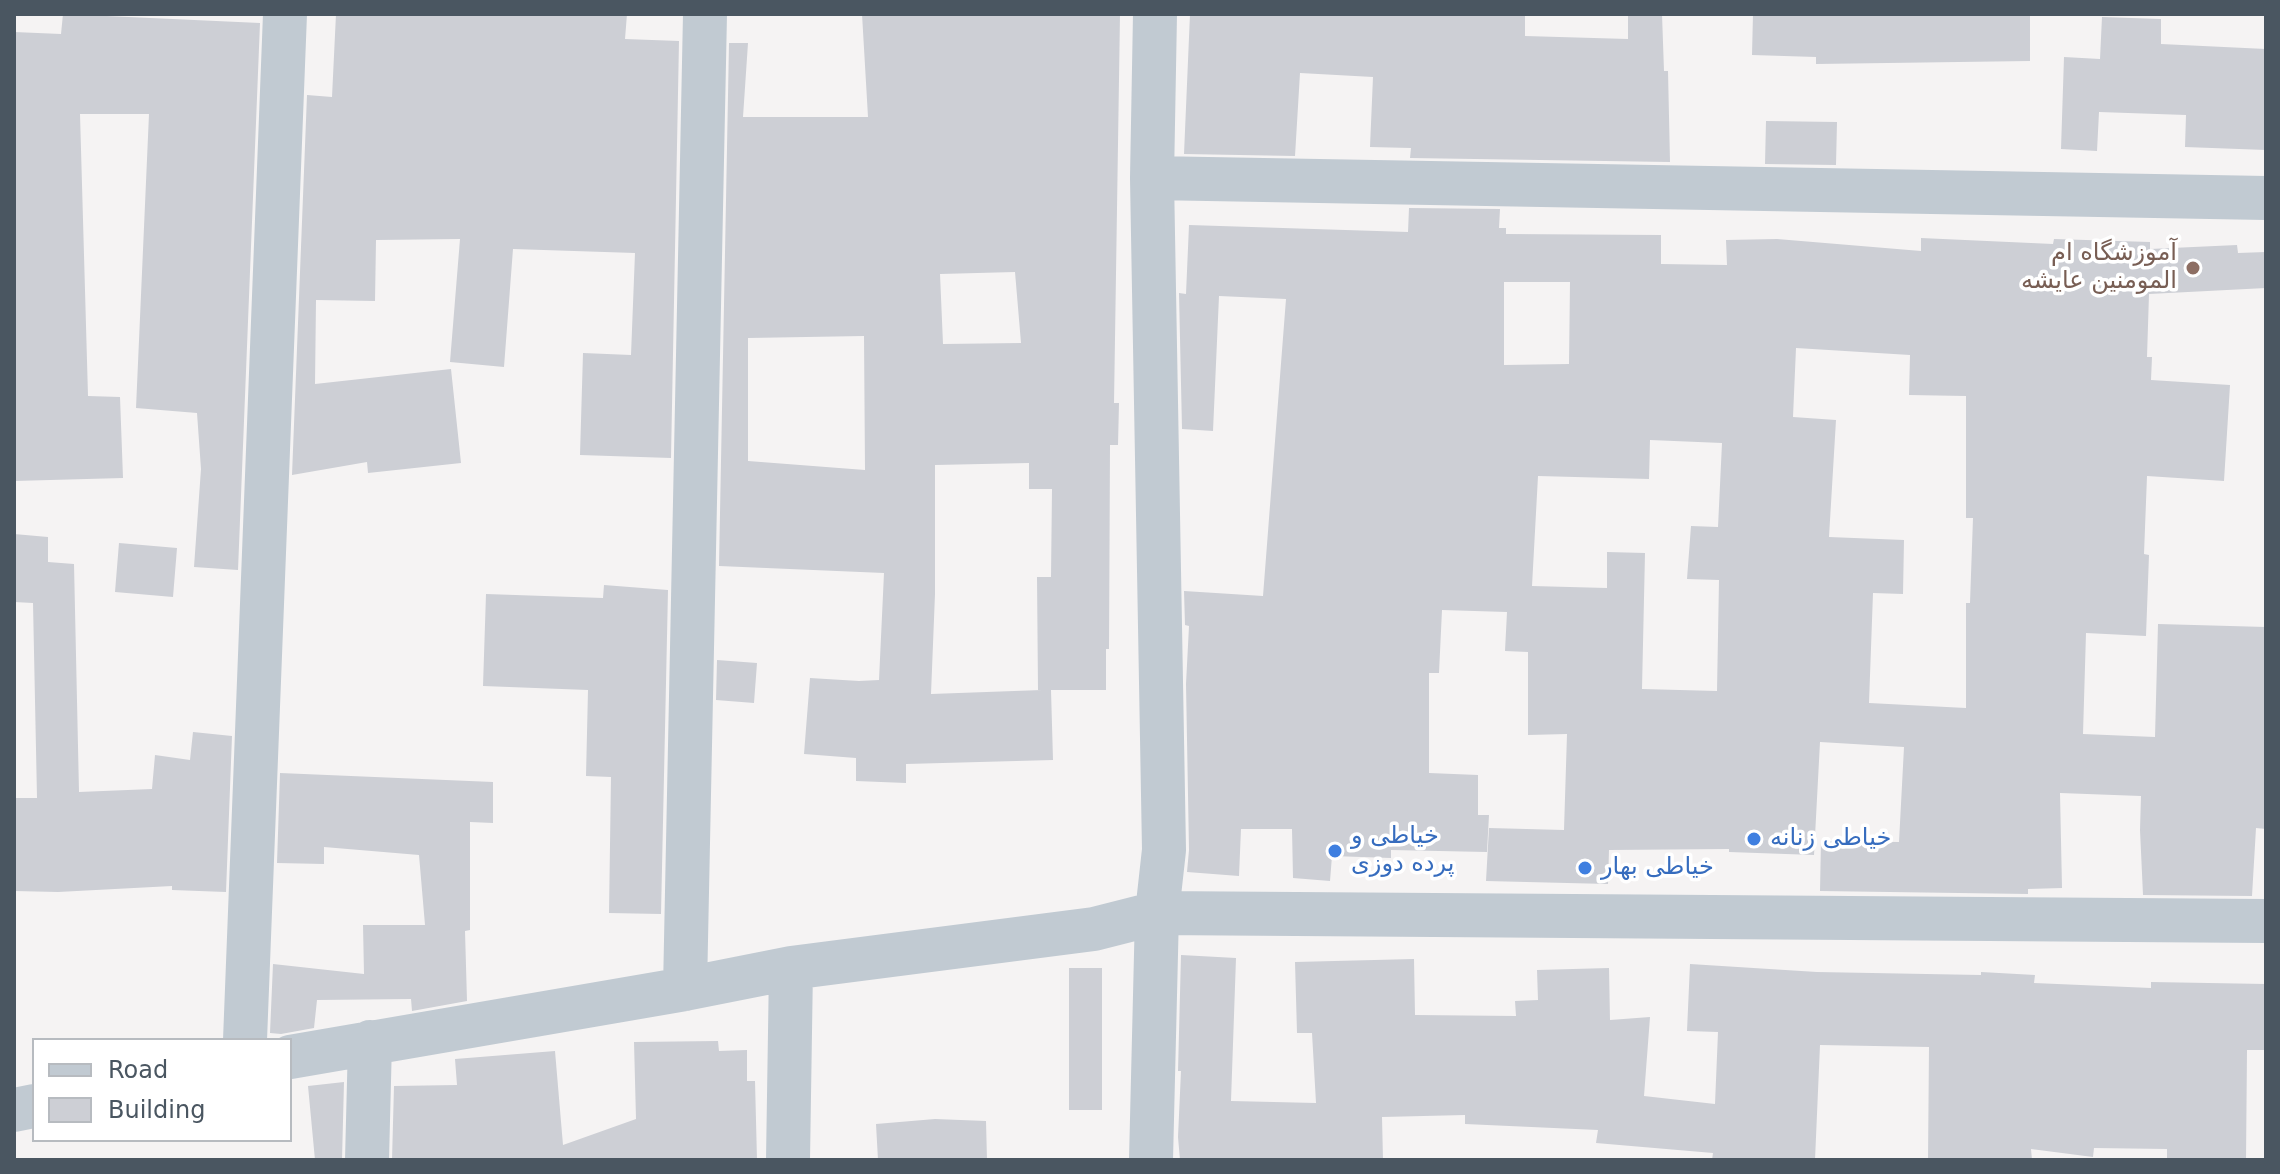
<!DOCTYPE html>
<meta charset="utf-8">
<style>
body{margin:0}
#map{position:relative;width:2280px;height:1174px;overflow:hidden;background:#f5f3f3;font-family:"DejaVu Sans",sans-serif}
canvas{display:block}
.frame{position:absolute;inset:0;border:16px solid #4a5661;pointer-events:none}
.legend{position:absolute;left:32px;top:1038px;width:260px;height:104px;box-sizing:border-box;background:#fff;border:2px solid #b7bbc0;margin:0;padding:10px 14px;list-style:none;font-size:24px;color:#4a5661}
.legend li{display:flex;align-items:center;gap:16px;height:40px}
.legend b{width:40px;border:2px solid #b7bbc0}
</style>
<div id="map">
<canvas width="2280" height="1174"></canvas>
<div class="frame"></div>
<ul class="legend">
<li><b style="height:10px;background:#c1cad2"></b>Road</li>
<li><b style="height:22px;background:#cdcfd5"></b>Building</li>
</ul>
</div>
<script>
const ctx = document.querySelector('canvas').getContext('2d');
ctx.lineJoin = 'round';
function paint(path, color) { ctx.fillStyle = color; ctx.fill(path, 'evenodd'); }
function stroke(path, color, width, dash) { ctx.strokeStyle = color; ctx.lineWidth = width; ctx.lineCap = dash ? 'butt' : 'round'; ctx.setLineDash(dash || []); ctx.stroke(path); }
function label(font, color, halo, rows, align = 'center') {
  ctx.font = font + ' "DejaVu Sans",Vazirmatn,sans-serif'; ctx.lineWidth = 7; ctx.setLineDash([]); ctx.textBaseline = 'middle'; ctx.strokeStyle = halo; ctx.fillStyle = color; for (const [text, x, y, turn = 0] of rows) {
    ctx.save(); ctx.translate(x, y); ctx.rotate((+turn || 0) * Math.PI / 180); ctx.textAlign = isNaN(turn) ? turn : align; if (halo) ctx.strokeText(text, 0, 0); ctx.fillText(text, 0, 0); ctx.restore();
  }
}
const building = new Path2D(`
 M63,14L260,23L238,570L194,567L201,469L197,413L136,408L149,114H80L88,396L120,397L123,478L14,481V32L61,34Z
 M336,14H627L625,39L679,41L671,458L580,455L583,353L631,355L635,253L513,249L504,367L450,362L460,239L376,240L375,301L316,300L315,384L451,369L461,463L368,473L367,462L292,475L307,95L332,97Z
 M862,14H1120L1114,403H1119L1118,445H1110L1109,649H1106V690H1051L1053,760L906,764V783L856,781V758L804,754L810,678L859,681L879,680L884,573L719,566L729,43H748L743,117H868ZM1015,272L1021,343L943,344L940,274ZM864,336L865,470L748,461V338ZM1029,463V489H1052L1051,577H1037L1038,690H1042L931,694L935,594V465Z
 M1190,14H1525V36L1628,39V14H1662L1664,71H1668L1670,162L1410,158L1411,148L1370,147L1373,77L1300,73L1295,156L1184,154Z
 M1753,14H2030V61L1816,64V57L1752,55Z
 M2102,17L2161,19V44L2266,49V150L2185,147L2186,115L2099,112L2097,151L2061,149L2064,57L2100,59Z
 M1766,121L1837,122L1836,165L1765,164Z
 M1409,208L1500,209L1499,228H1506V234L1661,235V264L1727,265L1726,240L1777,239L1921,251V238L2053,244L2054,239L2150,242V249L2237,245L2238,253L2266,252V288L2149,294L2147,357H2152L2151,380L2230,385L2224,481L2147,476L2144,554L2149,555L2146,636L2086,633L2083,734L2155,737L2158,624L2266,627V829L2256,828L2252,896L2143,895L2140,830L2141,796L2060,793L2062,888L2028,889V894L1820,891L1821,841L1899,842L1904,747L1820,742L1814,855L1729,852V849L1609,850L1608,884L1486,881L1489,828L1564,830L1567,734L1528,735V652L1505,651L1507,612L1442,610L1439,673H1429V773L1478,775V815H1489L1487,852L1391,850V858L1332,856L1330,881L1293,878L1292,829H1241L1239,876L1187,872L1189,850L1186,684L1189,626L1185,625L1184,591L1263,596L1286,299L1219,296L1213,431L1182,429L1179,293L1186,294L1189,225L1408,232ZM1504,282H1570L1569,364L1504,365ZM1796,348L1910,355L1909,395L1966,396V518H1973L1970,603H1966V708L1869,703L1873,593L1903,594L1904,540L1829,537L1836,420L1793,417ZM1650,440L1722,443L1718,527L1691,526L1687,579L1719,580L1717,691L1642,689L1645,553L1607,552V588L1532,586L1538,476L1649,479Z
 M14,534L48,537V562L74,564L79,792L152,789L155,755L190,760L193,732L232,736L226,892L172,890V886L58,892L14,891V798H37L33,603L14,602Z
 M119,543L177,548L173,597L115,592Z
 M604,585L668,590L661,914L609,913L611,777L586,776L588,690L483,686L486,594L603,598Z
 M717,660L757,663L754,703L716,700Z
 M280,773L493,782V823L470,822V930L465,931L467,1001L412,1011L411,999L317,1000L314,1028L281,1034L270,1033L273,964L364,974L363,925H425L419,855L324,847V864L277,863Z
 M1181,955L1236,958L1231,1101L1316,1103L1312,1033H1297L1295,962L1414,959L1415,1015L1516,1016L1515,1001L1538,1000L1537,970L1609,968L1610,1020L1650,1017L1644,1096L1715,1104L1718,1032L1687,1031L1690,964L1817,972L1981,975V972L2035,975L2034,983L2151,988V982L2266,984V1050H2247L2246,1160H2167V1149L2094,1148L2093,1157L2031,1149L2032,1160H1928L1929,1047L1820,1045L1815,1160H1712L1713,1153L1596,1143L1598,1130L1465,1124V1115L1382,1117L1383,1160H1180L1178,1137L1181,1071H1178Z
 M1069,968H1102V1110H1069Z
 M718,1041L719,1051L747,1050V1081H755L757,1160H392L394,1086L457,1085L455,1059L555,1051L563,1145L636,1119L634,1042Z
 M344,1082L342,1160H315L308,1086Z
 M935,1119L986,1121L987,1160H878L876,1124Z`);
const minor = new Path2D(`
 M1152,178L2266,198
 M685,989L705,14
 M245,1040L285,14
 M290,1057L685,989L791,968L1094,929L1157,913L1164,850L1152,178L1155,14
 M14,1110L34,1106
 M367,1160L370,1042
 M788,1160L791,968
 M1151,1160L1157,913L2266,921`);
const markers = [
 [2193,268,8,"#8d6e63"],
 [1754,839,8,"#3f7fe0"],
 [1335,851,8,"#3f7fe0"],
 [1585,868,8,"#3f7fe0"]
];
const educationNames = [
 ["آموزشگاه ام",2177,254],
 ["المومنین عایشه",2177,282]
];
const shopNames = [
 ["خیاطی و",1351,837],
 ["پرده دوزی",1351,865],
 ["خیاطی زنانه",1770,839],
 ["خیاطی بهار",1601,868]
];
paint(building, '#cdcfd5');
stroke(minor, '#c1cad2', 44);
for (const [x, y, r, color] of markers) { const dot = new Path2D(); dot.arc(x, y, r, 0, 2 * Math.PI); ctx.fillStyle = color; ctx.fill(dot); stroke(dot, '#fff', 3); }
label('24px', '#785e54', '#fff', educationNames, 'right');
label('24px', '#366cbe', '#fff', shopNames, 'left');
</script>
